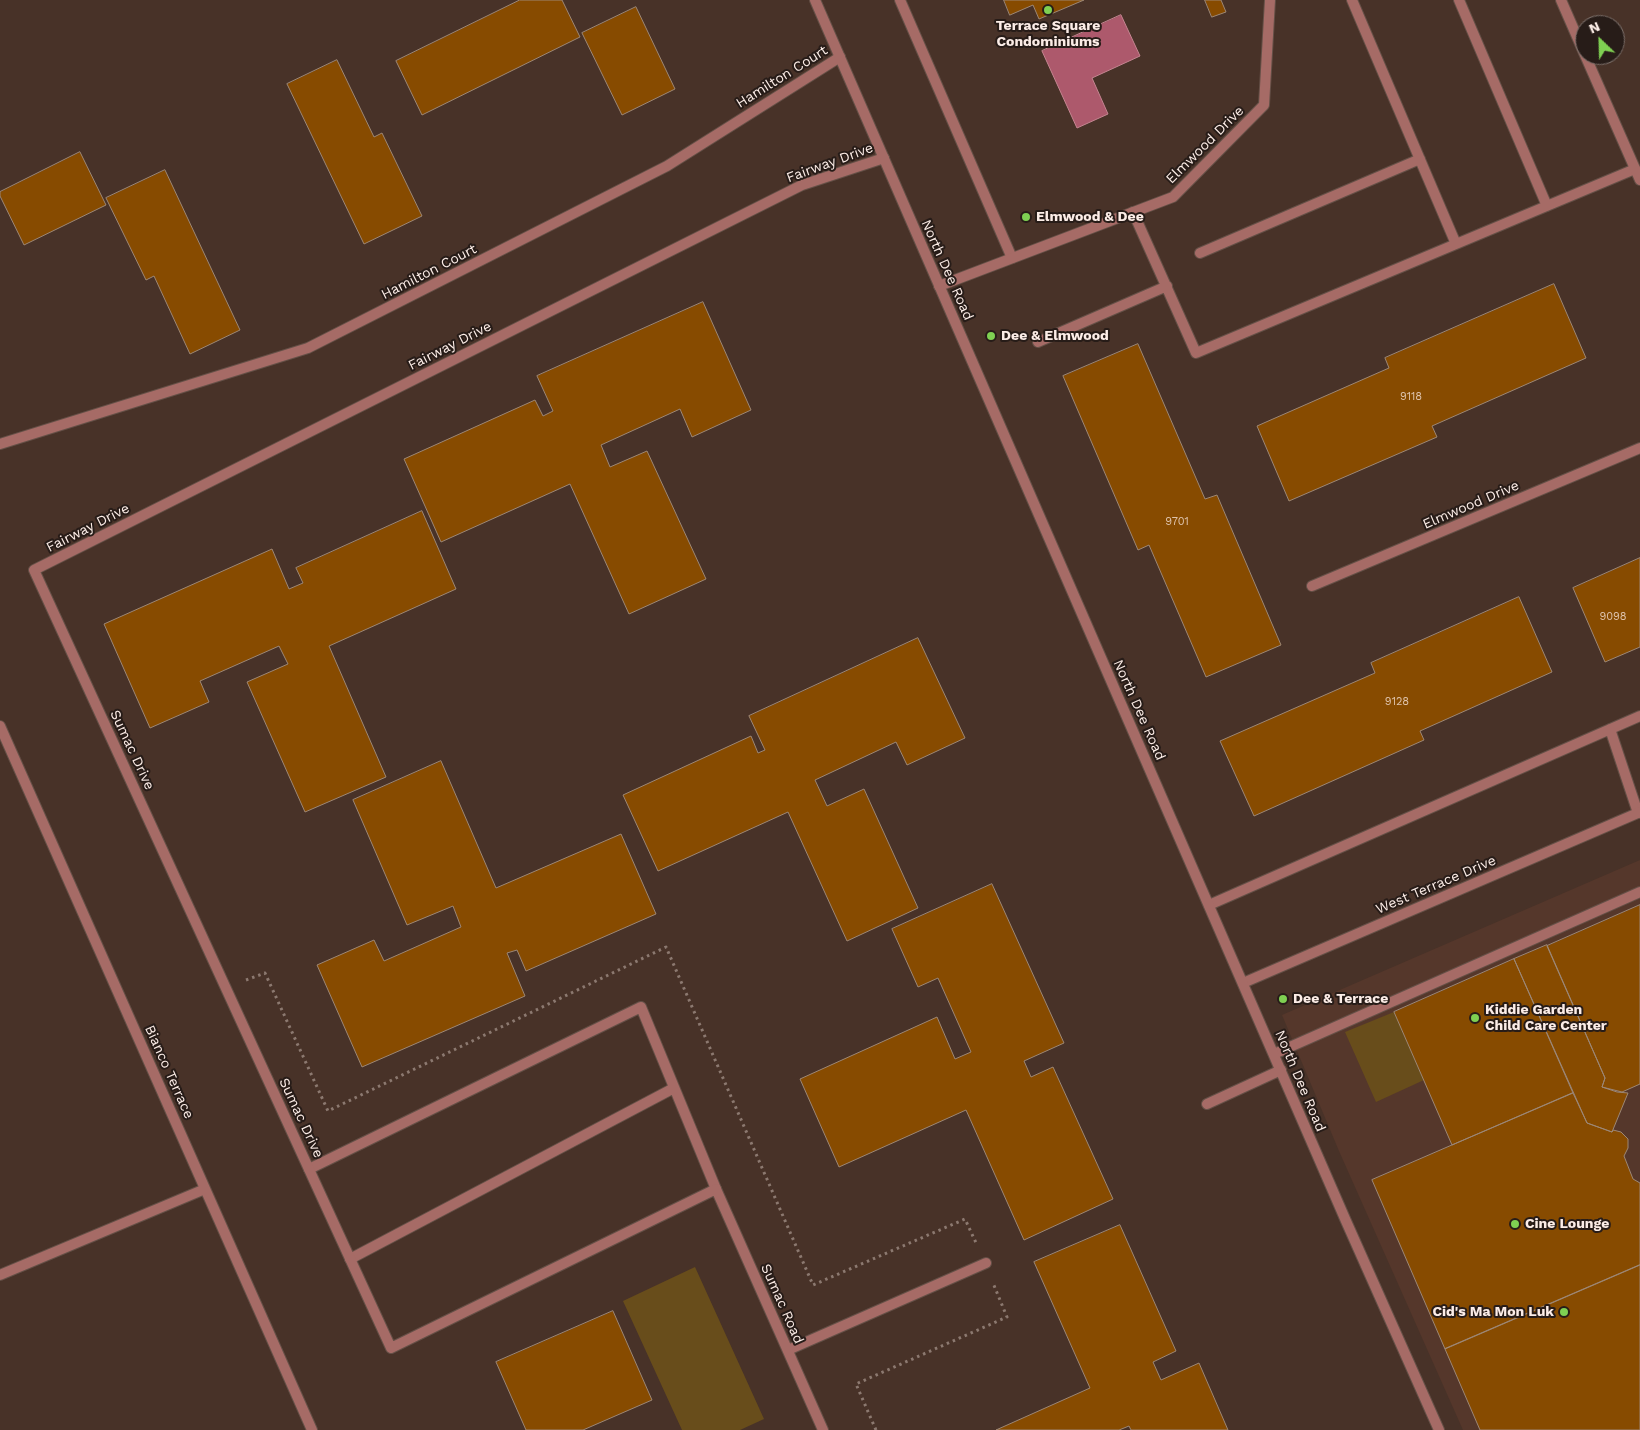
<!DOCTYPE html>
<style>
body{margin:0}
#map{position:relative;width:1640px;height:1430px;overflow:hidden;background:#483228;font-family:"Work Sans",sans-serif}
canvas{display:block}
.north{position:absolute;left:1575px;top:15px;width:50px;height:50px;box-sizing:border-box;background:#271c18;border:1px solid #7c706b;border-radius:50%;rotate:336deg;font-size:14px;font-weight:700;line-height:20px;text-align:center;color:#fcede7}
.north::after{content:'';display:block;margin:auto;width:18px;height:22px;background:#7fd052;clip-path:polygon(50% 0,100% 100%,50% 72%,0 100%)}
</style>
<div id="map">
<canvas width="1640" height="1430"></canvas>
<div class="north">N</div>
</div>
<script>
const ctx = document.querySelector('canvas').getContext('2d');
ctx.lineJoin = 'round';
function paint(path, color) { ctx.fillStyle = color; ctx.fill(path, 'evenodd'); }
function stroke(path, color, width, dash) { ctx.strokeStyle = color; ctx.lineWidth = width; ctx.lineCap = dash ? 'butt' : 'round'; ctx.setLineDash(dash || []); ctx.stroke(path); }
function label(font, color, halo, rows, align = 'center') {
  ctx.font = font + ' "Work Sans",sans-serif'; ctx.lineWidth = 4; ctx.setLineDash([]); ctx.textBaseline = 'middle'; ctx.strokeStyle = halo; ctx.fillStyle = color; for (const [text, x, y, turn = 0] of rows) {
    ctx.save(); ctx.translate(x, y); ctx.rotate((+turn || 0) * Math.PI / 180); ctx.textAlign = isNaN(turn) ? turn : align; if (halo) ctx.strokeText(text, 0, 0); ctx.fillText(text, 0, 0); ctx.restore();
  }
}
const built = new Path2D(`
 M1640,860V1430H1463L1339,1151L1282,1015Z`);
const green = new Path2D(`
 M1394,1012L1424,1080L1376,1102L1345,1032Z
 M695,1267L764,1419L740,1430H682L623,1301Z`);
const water = new Path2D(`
 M1121,15L1140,56L1092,78L1108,114L1077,128L1042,51Z`);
const building = new Path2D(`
 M520,0H562L580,37L422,115L396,61Z
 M1004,0H1084L1039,19L1033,5L1010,15Z
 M1205,0H1221L1226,12L1212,17Z
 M636,7L675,89L622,115L582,33Z
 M337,60L374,137L382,133L422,216L364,244L287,84Z
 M80,152L106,205L24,245L0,196V192Z
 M165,170L240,330L190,354L154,276L146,280L106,198Z
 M1554,284L1586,358L1432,426L1437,437L1289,501L1257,426L1389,368L1385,358Z
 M703,302L751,410L692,437L680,409L601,445L610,467L647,451L706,579L629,614L570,484L441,542L404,459L535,400L543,416L553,411L537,376Z
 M1138,344L1205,499L1217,495L1281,645L1206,677L1149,545L1138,550L1063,376Z
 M422,511L456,589L329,646L386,777L305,812L247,682L288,664L279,646L200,681L209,702L150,728L104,624L272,549L289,589L303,583L296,568Z
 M1640,558V647L1605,662L1573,588Z
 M1519,597L1552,672L1420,731L1424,740L1254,816L1220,741L1375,673L1371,663Z
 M918,638L965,738L907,765L896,742L815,780L827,806L864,789L918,908L847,941L788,812L658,871L623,795L751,736L758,753L765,750L749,716Z
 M441,761L496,888L621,834L656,914L526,971L517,950L507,953L525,996L362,1067L317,965L374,940L384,961L461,927L453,906L407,925L353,800Z
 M992,884L1064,1043L1024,1061L1031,1077L1053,1067L1113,1199L1024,1240L966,1110L839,1167L800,1079L937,1017L955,1059L971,1052L938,978L918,987L892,929Z
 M1640,905V1084L1622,1092L1602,1087L1605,1078L1547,946Z
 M1547,945L1605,1078L1602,1087L1617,1092L1628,1093L1612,1132L1587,1123L1514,959Z
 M1514,959L1573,1093L1452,1145L1394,1012Z
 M1573,1093L1587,1123L1612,1132L1613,1130L1621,1132L1628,1139V1148L1624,1156L1633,1179L1640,1183V1265L1445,1349L1372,1180Z
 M1120,1225L1176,1351L1153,1362L1161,1380L1199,1363L1228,1430H1131L1129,1426L1119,1430H996L1090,1388L1034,1262Z
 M1640,1265V1430H1480L1445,1349Z
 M613,1311L652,1400L583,1430H526L496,1362Z`);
const path = new Path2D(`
 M246,980L265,973L328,1111L666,947L813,1285L965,1219L977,1245
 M876,1430L856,1384L1007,1317L993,1283`);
const service = new Path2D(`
 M900,0L1012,258
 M1352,0L1456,244
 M1459,0L1547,206
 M1133,212L1196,353L1635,169
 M1200,253L1420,159
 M1038,342L1167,286
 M1610,729L1638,813
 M1209,905L1640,716
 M1274,1054L1640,892
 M1207,1104L1281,1070
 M309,1169L641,1007L716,1189
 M350,1259L674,1088
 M788,1350L986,1263`);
const minor = new Path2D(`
 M1561,0L1585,55
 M1585,55L1640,180
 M939,286L1173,197L1264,105L1270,0
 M0,444L308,348L667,166L840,57
 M1312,586L1640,448
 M0,726L312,1430
 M1243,983L1640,812
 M0,1275L205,1189
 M823,1430L716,1189L391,1348L34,570L802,185L884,158`);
const tertiary = new Path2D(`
 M815,0L1346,1221L1439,1430`);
const markers = [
 [1048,10,5,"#7fd052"],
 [1026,217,5,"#7fd052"],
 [991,336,5,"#7fd052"],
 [1283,999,5,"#7fd052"],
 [1475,1018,5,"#7fd052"],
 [1515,1224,5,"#7fd052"],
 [1564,1312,5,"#7fd052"]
];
const numberNames = [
 ["9118",1411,397],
 ["9701",1177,522],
 ["9098",1613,617],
 ["9128",1397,702]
];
const poiNames = [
 ["Terrace Square",1048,26,"center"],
 ["Condominiums",1048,42,"center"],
 ["Elmwood & Dee",1036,217],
 ["Dee & Elmwood",1001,336],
 ["Dee & Terrace",1293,999],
 ["Kiddie Garden",1485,1010],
 ["Child Care Center",1485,1026],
 ["Cine Lounge",1525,1224],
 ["Cid's Ma Mon Luk",1554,1312,"right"]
];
const streetNames = [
 ["Hamilton Court",782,77,-32],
 ["Elmwood Drive",1205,145,-45],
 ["Fairway Drive",830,163,-20],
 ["North Dee Road",947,270,66],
 ["Hamilton Court",429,272,-27],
 ["Fairway Drive",450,346,-27],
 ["Elmwood Drive",1471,505,-23],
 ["Fairway Drive",88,528,-27],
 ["North Dee Road",1139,710,66],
 ["Sumac Drive",132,750,65],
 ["West Terrace Drive",1436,885,-23],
 ["Bianco Terrace",169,1072,66],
 ["North Dee Road",1300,1081,67],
 ["Sumac Drive",301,1118,65],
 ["Sumac Road",782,1304,66]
];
paint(built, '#55372b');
paint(green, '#684d1b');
paint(water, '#ad596c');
stroke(water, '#c58591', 1);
paint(building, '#874b00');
stroke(building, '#9d8775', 1);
stroke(service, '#655047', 12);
stroke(minor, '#655047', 12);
stroke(tertiary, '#655047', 12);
stroke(path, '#8c7970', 3, [2.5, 4]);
stroke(service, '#a66b66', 10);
stroke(minor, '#a66b66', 10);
stroke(tertiary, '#a66b66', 10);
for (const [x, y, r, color] of markers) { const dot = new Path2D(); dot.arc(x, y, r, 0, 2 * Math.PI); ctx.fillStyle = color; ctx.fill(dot); stroke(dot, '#271c18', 2); }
label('11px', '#dfc4ad', null, numberNames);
label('bold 14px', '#fcede7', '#271c18', poiNames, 'left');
label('14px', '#fcede7', '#271c18', streetNames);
</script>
